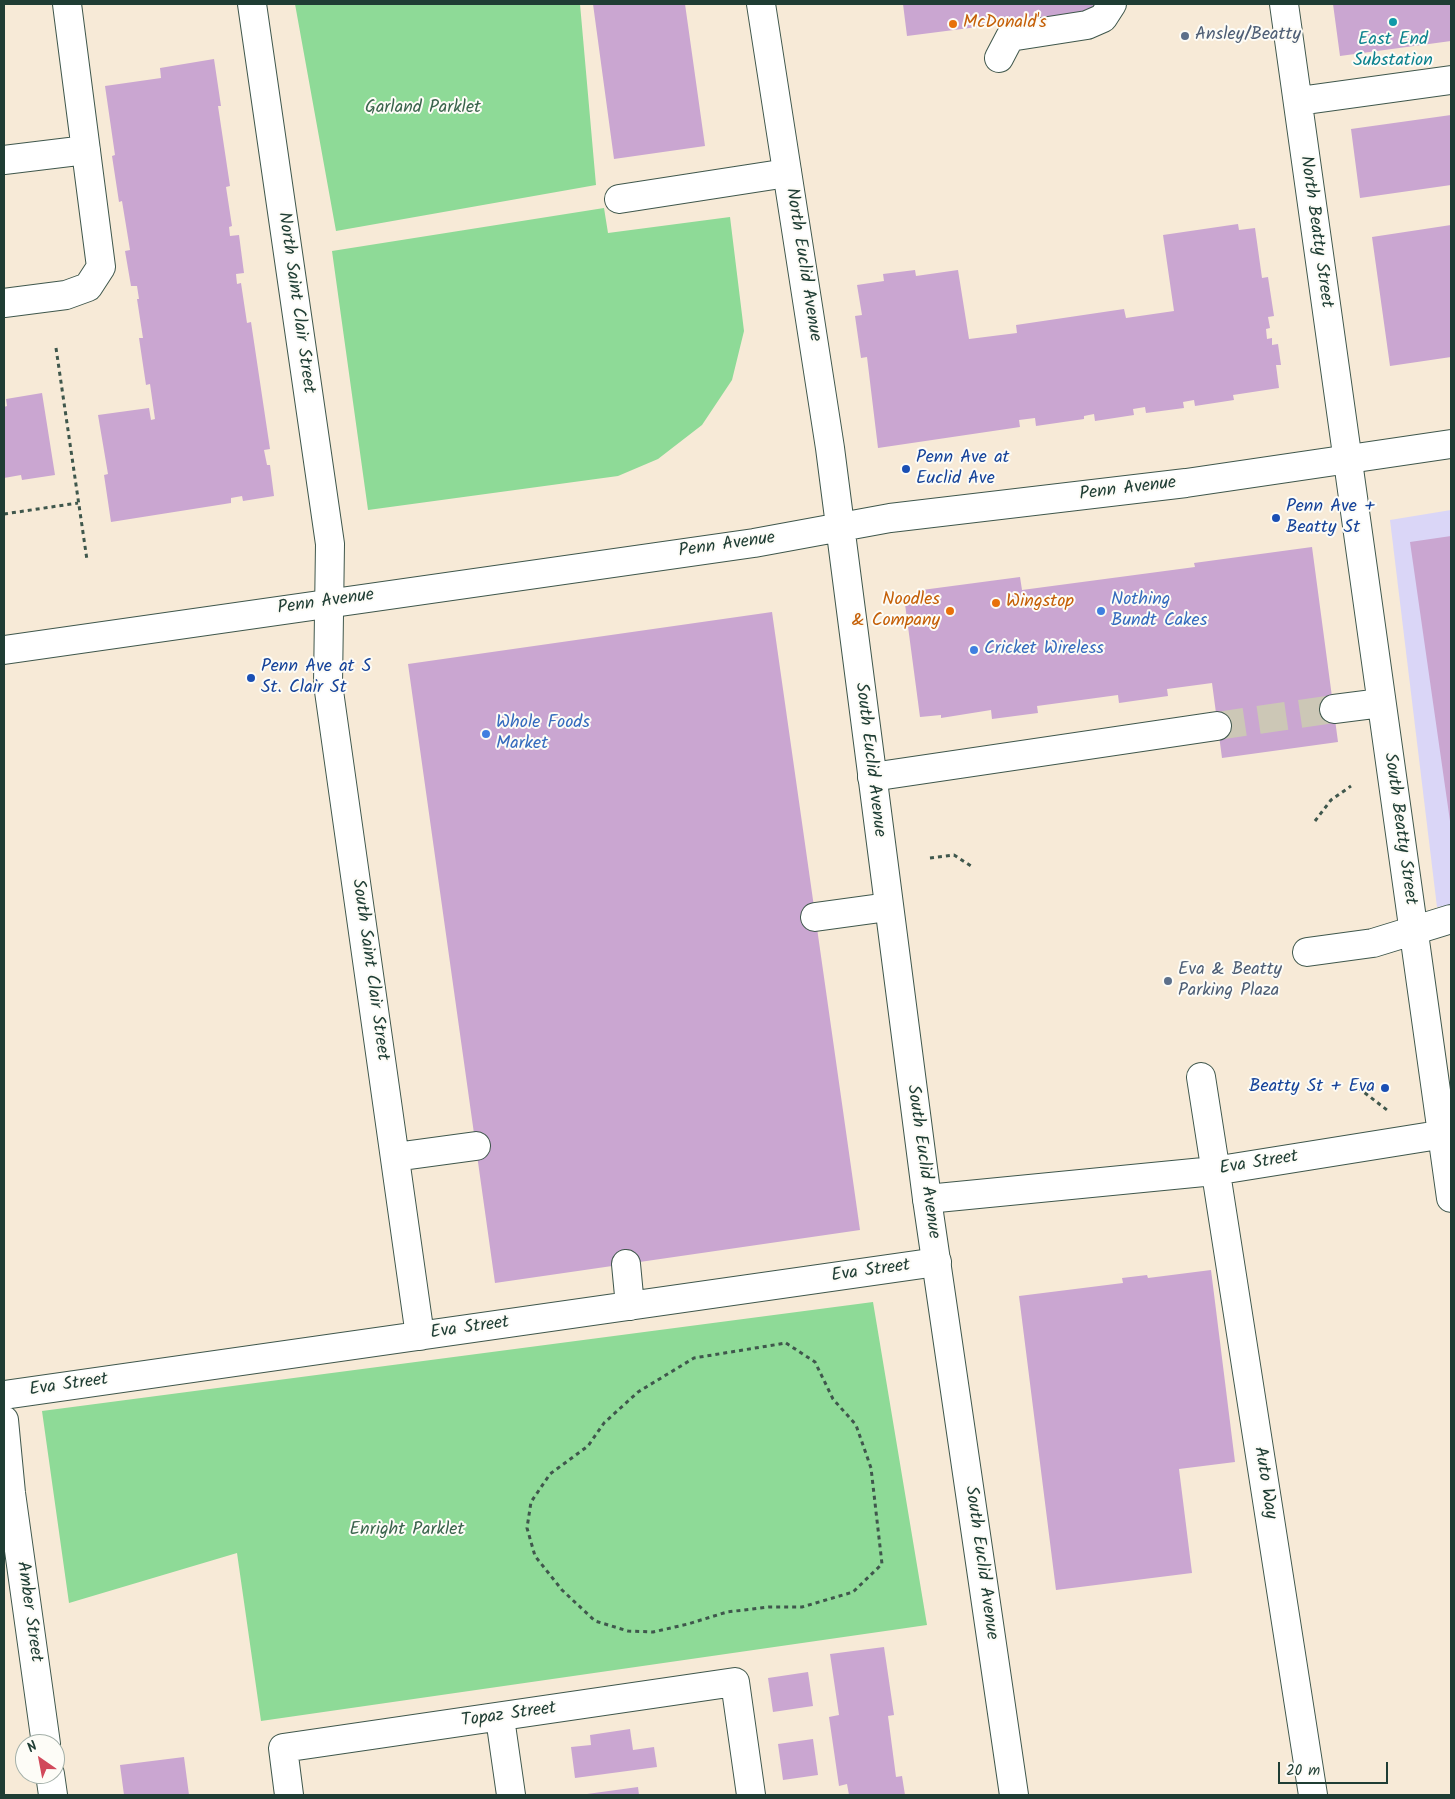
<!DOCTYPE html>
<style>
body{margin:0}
#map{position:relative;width:1455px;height:1799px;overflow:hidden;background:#f7ead7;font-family:Kalam,sans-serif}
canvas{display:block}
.frame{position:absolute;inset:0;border:5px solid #1f3d34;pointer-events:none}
.north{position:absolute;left:15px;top:1734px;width:50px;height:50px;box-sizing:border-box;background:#fdfcf7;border:1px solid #a4b0a9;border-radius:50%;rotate:327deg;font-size:14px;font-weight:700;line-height:20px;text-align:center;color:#1f3d34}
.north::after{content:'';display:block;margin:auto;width:18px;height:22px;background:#d1495b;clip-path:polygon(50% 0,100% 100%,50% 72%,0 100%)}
.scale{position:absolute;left:1278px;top:1762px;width:110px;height:22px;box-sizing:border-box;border:2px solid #1f3d34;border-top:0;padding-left:6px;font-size:15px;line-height:18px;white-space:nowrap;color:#1f3d34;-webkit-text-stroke:4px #fdfcf7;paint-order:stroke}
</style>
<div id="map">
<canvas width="1455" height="1799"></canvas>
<div class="frame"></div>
<div class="north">N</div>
<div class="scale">20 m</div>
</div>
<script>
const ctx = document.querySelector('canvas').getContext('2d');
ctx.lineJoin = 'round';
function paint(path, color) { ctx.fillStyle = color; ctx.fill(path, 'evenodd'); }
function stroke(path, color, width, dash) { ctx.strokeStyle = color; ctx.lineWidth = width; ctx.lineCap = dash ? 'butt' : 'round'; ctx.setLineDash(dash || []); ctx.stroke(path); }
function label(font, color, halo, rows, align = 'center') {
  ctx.font = font + ' Kalam,sans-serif'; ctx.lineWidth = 4; ctx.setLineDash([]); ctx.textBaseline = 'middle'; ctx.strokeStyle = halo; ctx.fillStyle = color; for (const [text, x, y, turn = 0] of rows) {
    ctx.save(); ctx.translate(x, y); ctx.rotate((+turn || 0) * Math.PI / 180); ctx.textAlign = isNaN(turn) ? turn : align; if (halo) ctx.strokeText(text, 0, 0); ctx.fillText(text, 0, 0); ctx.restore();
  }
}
const built = new Path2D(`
 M1451,510V905L1437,907L1390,520Z`);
const green = new Path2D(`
 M295,4H580L596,185L336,231Z
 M604,208L608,233L730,217L744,331L732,380L702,425L658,459L618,476L368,510L332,251Z
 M873,1302L927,1625L261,1721L237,1553L69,1603L42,1411Z`);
const building = new Path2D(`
 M593,4H685L705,146L614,159Z
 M903,4H1093L1094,12L907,36Z
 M1333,4H1451V41L1340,56Z
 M214,59L221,106H218L230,186L226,187L232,226L229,227L230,236L239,235L244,273L236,274L237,284L241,283L247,323L251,322L270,449L264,450L267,465H270L274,496L243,501L242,496L231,498V503L111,522L104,475L108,474L98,415L149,408L151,420L155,419L150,384L146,385L139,338H143L137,299H139L137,286H131L125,251L130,250L122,201L119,202L112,156L115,155L105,86L161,78L160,68Z
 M1451,115V185L1360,198L1351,129Z
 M1238,224L1239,230L1255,228L1262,278L1268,277L1274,316L1268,317L1270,328L1266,329L1267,339L1272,338V345L1278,344L1281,365H1276L1279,388L1233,395L1234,400L1195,406L1194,400L1183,402L1184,408L1146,413L1145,407L1133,409L1134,415L1095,421L1094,414L1084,416V419L1036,426L1035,418L1019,420L1020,427L878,448L867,357L861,358L855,316L862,315L857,285L884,281L883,274L915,270L916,276L958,270L969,339L1017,333L1016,325L1124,309L1126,318L1174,311L1163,235Z
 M1451,225V357L1390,366L1372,237Z
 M42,393L55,475L22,480L21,475L4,478V407L7,406L6,399Z
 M1451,536V821H1450L1410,542Z
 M1312,547L1338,742L1222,758L1212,683L1167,689L1168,696L1119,703L1118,695L1037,706L1038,713L992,719L991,710L941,718V715L920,717L905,604L924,602L922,590L1020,577L1022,590L1195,567L1194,563Z
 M772,612L860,1230L495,1283L408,664Z
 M1211,1270L1235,1462L1179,1469L1192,1573L1056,1590L1019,1296L1123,1283L1122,1278L1147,1275L1148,1278Z
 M884,1647L894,1715L888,1716L896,1777L902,1776L905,1795H849L847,1784L839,1786L829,1717L839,1715L830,1654Z
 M808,1672L813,1706L773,1712L768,1678Z
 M630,1729L633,1750L654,1747L657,1767L575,1778L571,1747L591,1745L590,1735Z
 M813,1739L818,1775L783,1780L778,1744Z
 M184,1757L189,1795H124L120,1765Z
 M638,1787L639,1795H587V1794Z`);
const minorTunnel = new Path2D(`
 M1217,726L1334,709`);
const path = new Path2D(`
 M56,348L87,560
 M4,514L78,503
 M1315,821L1331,800L1351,786
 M930,858L954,855L971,866
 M1352,1083L1387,1110
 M786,1343L815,1362L833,1399L856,1425L871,1468L882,1564L853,1592L802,1607H769L727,1612L688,1624L653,1632L628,1631L595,1621L562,1590L535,1556L527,1528L531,1502L550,1474L588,1446L604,1423L638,1392L694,1358Z`);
const minor = new Path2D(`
 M252,4L330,544L328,684L420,1336
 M1284,4L1451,1198
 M999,58L1010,37L1087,25L1103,18L1112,4
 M1299,101L1451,80
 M4,160L86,150
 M619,199L787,173
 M4,303L66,295L88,287L101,267L67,4
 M1334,709L1381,703
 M872,777L1217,726
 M815,917L888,907
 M1307,952L1373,943L1451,919
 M1201,1077L1313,1795
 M395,1157L476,1146
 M927,1199L1214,1171L1451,1133
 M626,1264L630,1306
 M4,1395L937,1262
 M4,1420L11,1493L46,1744
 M500,1718L511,1795
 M50,1774L53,1795
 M289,1795L283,1748L735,1682L751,1795`);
const major = new Path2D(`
 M761,4L830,448L927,1199L1014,1795
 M4,650L754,543L890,518L1186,483L1451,444`);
const markers = [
 [1393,22,5,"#0f9aa8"],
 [953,24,5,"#e8710a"],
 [1185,36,5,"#5c6f8a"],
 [906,469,5,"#1a4fb4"],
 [1276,518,5,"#1a4fb4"],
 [996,603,5,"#e8710a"],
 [950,611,5,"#e8710a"],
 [1101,611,5,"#3f7fe0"],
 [974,650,5,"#3f7fe0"],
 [251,678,5,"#1a4fb4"],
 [486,734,5,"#3f7fe0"],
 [1168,981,5,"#5c6f8a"],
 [1385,1088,5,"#1a4fb4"]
];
const foodNames = [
 ["McDonald's",963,24],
 ["Noodles",940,601,"right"],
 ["& Company",940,622,"right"],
 ["Wingstop",1006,603]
];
const serviceNames = [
 ["Ansley/Beatty",1195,36],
 ["Eva & Beatty",1178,971],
 ["Parking Plaza",1178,992]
];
const cultureNames = [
 ["East End",1393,41],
 ["Substation",1393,62]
];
const parkNames = [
 ["Garland Parklet",423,109],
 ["Enright Parklet",407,1531]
];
const streetNames = [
 ["North Beatty Street",1315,232,82],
 ["North Euclid Avenue",802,265,81],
 ["North Saint Clair Street",295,303,82],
 ["Penn Avenue",1128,490,-7],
 ["Penn Avenue",727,546,-8],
 ["Penn Avenue",326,603,-8],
 ["South Euclid Avenue",869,760,83],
 ["South Beatty Street",1399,829,82],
 ["South Saint Clair Street",369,970,82],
 ["South Euclid Avenue",922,1162,82],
 ["Eva Street",1259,1164,-9],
 ["Eva Street",871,1272,-8],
 ["Eva Street",470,1329,-8],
 ["Eva Street",69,1386,-8],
 ["Auto Way",1264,1483,81],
 ["South Euclid Avenue",980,1563,82],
 ["Amber Street",28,1612,82],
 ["Topaz Street",509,1716,-8]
];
const transitNames = [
 ["Penn Ave at",916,459],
 ["Euclid Ave",916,480],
 ["Penn Ave +",1286,508],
 ["Beatty St",1286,529],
 ["Penn Ave at S",261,668],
 ["St. Clair St",261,689],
 ["Beatty St + Eva",1375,1088,"right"]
];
const shopNames = [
 ["Nothing",1111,601],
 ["Bundt Cakes",1111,622],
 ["Cricket Wireless",984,650],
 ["Whole Foods",496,724],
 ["Market",496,745]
];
paint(built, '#dad6f7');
paint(green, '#8eda97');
paint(building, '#caa6d1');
stroke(minorTunnel, '#ccc7b6', 28, [28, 14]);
stroke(minor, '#3f574c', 30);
stroke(major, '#3f574c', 30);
stroke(path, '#3f574c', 3, [4, 4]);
stroke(minor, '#fff', 28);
stroke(major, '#fff', 28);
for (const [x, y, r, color] of markers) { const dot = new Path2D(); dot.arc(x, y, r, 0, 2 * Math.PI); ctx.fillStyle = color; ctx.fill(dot); stroke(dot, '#fdfcf7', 2); }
label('18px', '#c56008', '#fdfcf7', foodNames, 'left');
label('18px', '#4e5e75', '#fdfcf7', serviceNames, 'left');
label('18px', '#0d838f', '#fdfcf7', cultureNames);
label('18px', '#3b644d', '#fdfcf7', parkNames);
label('18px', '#1f3d34', '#fdfcf7', streetNames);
label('18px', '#164399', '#fdfcf7', transitNames, 'left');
label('18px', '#366cbe', '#fdfcf7', shopNames, 'left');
</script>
